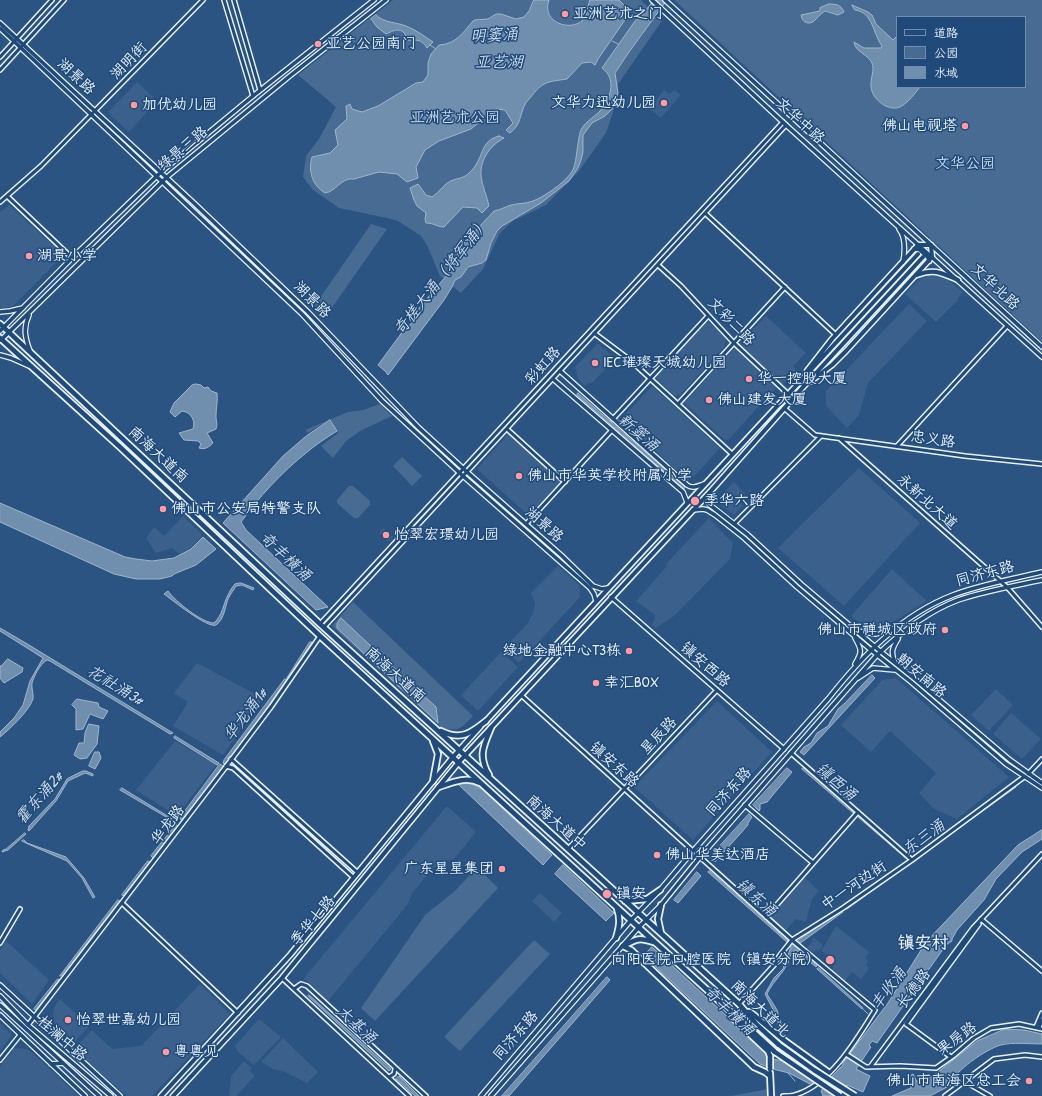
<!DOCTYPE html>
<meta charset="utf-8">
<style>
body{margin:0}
#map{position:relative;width:1042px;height:1096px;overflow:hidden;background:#2b5482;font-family:"Patrick Hand","LXGW WenKai TC",sans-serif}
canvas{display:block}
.legend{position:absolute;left:896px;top:16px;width:130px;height:72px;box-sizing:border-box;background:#1f4a7a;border:1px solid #6f8dac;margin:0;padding:5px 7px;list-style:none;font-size:12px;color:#e8f1f8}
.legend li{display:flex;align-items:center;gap:8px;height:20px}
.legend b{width:20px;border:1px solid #6f8dac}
</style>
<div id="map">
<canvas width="1042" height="1096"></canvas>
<ul class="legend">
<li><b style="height:5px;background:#1f4a7a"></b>道路</li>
<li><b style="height:11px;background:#476b93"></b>公园</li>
<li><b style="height:11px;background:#708ead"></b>水域</li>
</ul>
</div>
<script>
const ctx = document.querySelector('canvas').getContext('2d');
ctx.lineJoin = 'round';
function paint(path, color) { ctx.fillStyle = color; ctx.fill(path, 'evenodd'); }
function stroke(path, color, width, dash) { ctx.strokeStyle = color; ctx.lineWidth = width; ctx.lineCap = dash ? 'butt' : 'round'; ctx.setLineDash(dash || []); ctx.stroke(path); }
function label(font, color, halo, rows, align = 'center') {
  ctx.font = font + ' "Patrick Hand","LXGW WenKai TC",sans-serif'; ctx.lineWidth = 3; ctx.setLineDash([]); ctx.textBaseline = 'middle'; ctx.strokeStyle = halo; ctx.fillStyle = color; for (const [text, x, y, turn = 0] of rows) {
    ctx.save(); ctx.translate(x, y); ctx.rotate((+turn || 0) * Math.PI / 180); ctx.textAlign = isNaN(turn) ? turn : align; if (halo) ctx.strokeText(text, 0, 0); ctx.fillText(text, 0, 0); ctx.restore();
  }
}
const built = new Path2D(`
 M137,82L157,101L129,132L110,115L109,111Z
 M664,90L670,94L674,90L681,95L661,118L649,108Z
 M9,205L58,250L57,262L13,306L2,308L0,307V212Z
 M932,274L946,278L963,292L958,298V300L936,322L905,294L921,278Z
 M909,304L927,321L868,383L859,415L847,428L826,406V391Z
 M766,316L806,353L793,366L796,370L782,385L741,345V342Z
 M707,322L713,325L726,339L724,347L680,395L675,396L657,379V374Z
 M598,343L615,359L592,383H589L585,386L578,379L575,367Z
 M734,348L776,388L728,440L724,439L684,403Z
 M652,386L720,448L692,479L687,480L625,422V415Z
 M508,434L561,482L530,517L477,469Z
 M859,468L920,523L844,606L778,548Z
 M734,482L745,494L741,496L740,502L743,506L734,515L721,505L718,500L720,496Z
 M183,516L201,533V537L192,547L179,554L172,548L156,553L146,538L154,527L164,536Z
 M709,518L733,543L730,559L674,616L656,628L652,625L655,619V615L636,601L667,566L666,564Z
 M383,528L393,537L388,542L379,533Z
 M558,566L580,586V597L519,663L504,648L528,623L533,613L535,604L531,593Z
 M892,569L927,601L883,628L870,630L851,616Z
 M501,652L518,667L478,711L461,695Z
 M197,663L263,698L223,755L173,726L188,702L174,693Z
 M896,678L1009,777L957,819L934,809L919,793L936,773L890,731L871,752L841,725L882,680Z
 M996,689L1013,705L989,731L971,715Z
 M717,701L772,752L693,840L634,787Z
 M1011,713L1041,739L1022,759L993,734Z
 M175,741L216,765L177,816L136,790Z
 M446,807H448L476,832L454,859L439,862L412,893L408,904L328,1001L304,978Z
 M804,877L819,891L812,899L806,922L796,919L785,931L769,916Z
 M540,893L562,913L554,922L532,901Z
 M836,926L869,952L865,958L868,961L866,965L869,969L861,979L852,972L844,982L831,971L834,965L832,963L834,959L821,951Z
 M814,938L823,945L819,951L817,949L814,952L807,948Z
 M6,941L49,980L32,1004L0,973V951Z
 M200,984L230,1014L152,1096H127L73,1050L92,1030L112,1049L141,1046Z
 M60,999L88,1025V1027L76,1041L73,1040L55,1025L53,1015L54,1007Z
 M260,1020L280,1036V1038L254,1065L237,1051L235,1046L258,1020Z
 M0,1023L12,1035L0,1051Z
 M283,1038L318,1072L307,1083L285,1072L273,1069L261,1062Z
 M14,1048L28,1049L79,1096H0V1067Z
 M244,1061L252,1068L250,1071L255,1076L236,1096H229L231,1076Z`);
const green = new Path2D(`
 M393,0H641L662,21L618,84L617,100L606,133L579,171L546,205L513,221L500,233L483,269L461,293L440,276L427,245L421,236L398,221L387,218L339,208L313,190L303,177L306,156L319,139L336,107L298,75Z
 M674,0H1042V342ZM897,17H1025V87H897Z
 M371,224L387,229L324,319L313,308Z
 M380,404L392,416L360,431L346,441L333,458L321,446L338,433L330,419L308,433L305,430L348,412L363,410Z
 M402,457L422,476L412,486L393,466Z
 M349,486H353L370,501V505L358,518H354L337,503V500Z
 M353,602L473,716C461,728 460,732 442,728L332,626Z
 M477,867L498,888L375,1021L361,1008L425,915L455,891Z
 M534,940L550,954L460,1051L444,1037Z
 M768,1089L769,1096H731Z`);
const water = new Path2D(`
 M534,0H549C541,23 571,32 583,20C588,15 587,7 590,0H619L624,5L623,6L629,14L598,59L595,65L591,62L582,63L567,79C547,82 543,81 530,98C527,101 524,105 523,109C519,120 520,125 510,133L506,130L513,123L505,110L496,109L471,129L439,141L425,150L416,167L418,178L407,182L397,174L379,172L354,179C341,177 336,192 325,193C312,185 308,171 312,157L330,153L338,145L335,130L347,119L346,106L350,104L352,109L362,112L378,106L416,83L423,82L428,75V63L431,54L439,45C457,44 463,32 474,20L488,19L496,14H501L516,19L524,17L529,11Z
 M654,0H667L629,52L615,73L618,93L616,101L612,109L605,116L592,123L583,135V152L581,160L578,168L569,181L541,203L502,226L497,231L491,243L486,260L482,263L468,267L461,277L455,280L452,287L444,300L388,375L386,372L378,365L406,327L410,325L412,321L410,319L457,263L459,257L455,247L457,244L465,242L494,211C500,210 505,207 511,205C518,203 526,204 533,201C544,197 571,179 574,167C577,158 578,133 582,128C586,122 592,118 598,113C610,102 618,79 602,68L635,21L640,18Z
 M829,4C837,4 841,5 844,12L838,15L825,11L821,14L813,22C806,25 802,21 801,15L820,11V8Z
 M852,5L868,12L872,15L876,24L893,40L897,36V87H920C915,93 908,103 900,107C888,112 872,99 871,87C870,79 875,70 872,63C868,54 855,52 854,42L864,48H881L882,46C873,34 873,12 855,10Z
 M376,15C384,23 396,22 406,26C416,30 424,36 433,42L427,48C420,37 414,41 404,40L406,36C401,26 393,31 386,34L377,27L371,19Z
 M499,136L504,138C490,146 480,159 481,176C482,186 487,196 489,206L482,213L477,208L463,207L444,227C437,227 434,223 426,223L425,219L426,213L417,206L414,200L410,188L418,184L426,195L432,197C438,193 441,188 446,184C456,176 462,182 473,169C484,156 480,141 499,136Z
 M196,384L201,385L204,388L208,387L211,391L217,393C218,401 216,408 216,416C216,421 218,424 216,429L207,433L213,443C209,447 205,450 199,448L201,444L198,441L184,440L179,433L193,429C196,421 191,412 182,411L175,417L170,412L174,403L192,385Z
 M578,393L685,487L684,489L577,395Z
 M330,420L337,431C326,438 315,445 306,453C283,471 258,498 241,522L246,530L328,607L316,610L223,523L283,456L305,437Z
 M0,503L125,557L136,559L152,561L174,558L191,549L203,537L216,549L196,565L174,574L172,576L160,579H136L114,574L0,522Z
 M241,583L254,588L253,590L242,585L236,586C234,590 231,593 229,597C225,605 225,619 216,625C208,629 171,599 164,594L168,591C175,601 202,623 214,623C223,615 223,604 228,595C230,591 232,587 235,584Z
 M341,618L416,688L409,696L337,628V624Z
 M0,628L24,642L173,733L170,734L50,661L47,660C40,664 34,676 32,683C31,688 34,694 33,699C29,711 10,729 0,737V732L14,718L23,705L30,681L43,658L0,631Z
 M310,642H312L289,677L287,678Z
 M8,659L23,668L22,672L4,683L0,678V666H1Z
 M872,675L875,678L804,755L800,752L804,747L811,743L817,733L828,726L838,709L845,703Z
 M285,679L287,680L257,723L225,764L223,763L224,760Z
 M422,694L436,707L438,723L415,701Z
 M77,699L98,703L99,707L108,711L103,719L90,714L83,729L76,730V709L72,705Z
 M89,724L99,726L97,744L87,758L80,759L74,755L79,743H84L85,733Z
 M175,736L219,763L217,765L174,738V737Z
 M95,752H99L101,758L95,769L89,766Z
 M220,764L223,766L222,769L189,812L181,820L180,818Z
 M787,768L792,772L767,802L760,804V810L759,811L753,805Z
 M804,768L854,811L853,813L802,769Z
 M83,771H86L93,774V776L85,773L68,781L56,801L29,831L28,830L29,826L55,799L67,779Z
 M463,782H469L482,789L552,855L543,865L458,784Z
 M1015,785L1016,787L847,909L845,908Z
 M122,788L174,820L173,821L120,790Z
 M749,814L752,817L748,823V825L715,862L710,857Z
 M859,815L911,860L909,861L858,817Z
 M176,825L178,826L155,857L153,858L151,856Z
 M1042,830V839L1022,852L996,879L984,900L957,930L952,939V941L946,945L877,1043L872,1041L869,1045L871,1047L856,1069L870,1076L863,1092L847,1085L837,1096H823L821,1091L834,1074L843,1065V1063L888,1003L926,942L1018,845Z
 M25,833L26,834L8,850L2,852L3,850L6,849Z
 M24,840L27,843L66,857L84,878L95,897L93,898L82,878L67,861L28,844L22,841Z
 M148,861L150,862L123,896L122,895Z
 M563,865L614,913L606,921L555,874Z
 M710,871L789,942L788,943L708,872Z
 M697,872L701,876L678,903L674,900Z
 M118,900L120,901L61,976H60Z
 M842,910L843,912L799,944L797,942Z
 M791,943L817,966L816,967L796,950C790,953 790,958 788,963C783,973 774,981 769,990L767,994L777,1010L781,1024L785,1031V1032L779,1028L777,1017L765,994L774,978L783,969L791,947L790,944Z
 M652,947L773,1059L783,1061L816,1079L810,1084L789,1073L773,1069L760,1064L644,956Z
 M819,968L863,1008L862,1009L817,969Z
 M607,977L610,980L509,1096H502Z
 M58,979L59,980L36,1010L34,1009Z
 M309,995L391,1069L389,1071L308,996Z
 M1005,1029L1024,1030L1042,1034V1044C1030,1044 1012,1042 1001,1045C988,1048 952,1072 951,1085L930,1096H892L911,1088V1075L913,1074L917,1082L933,1076L977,1041Z
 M399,1076L419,1096H415L396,1079Z`);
const stream = new Path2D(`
 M612,41L618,44
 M430,45L436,49
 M863,1009L868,1014
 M788,1073L795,1081`);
const primaryTunnel = new Path2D(`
 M926,245L1042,121
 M925,256L1042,130`);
const tertiary = new Path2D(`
 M224,0L253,96
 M234,0L260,90
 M0,57L52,0
 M0,70L64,0
 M7,196L72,258
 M0,202L41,166L203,0
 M705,213L836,335
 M658,265L681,286L734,343L788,394
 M594,333L630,360L732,454
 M678,404L785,287
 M784,408L815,435L965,456L1042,464
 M613,419L708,316
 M507,429L565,482
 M839,438L1007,587L1042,627
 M897,446L1007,326
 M526,524L612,430
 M734,524L821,436
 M611,597L784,749
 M320,624L783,122
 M324,627L786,125
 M521,695L693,851
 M791,753L912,860
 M231,759L357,872
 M226,766L233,768L353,877
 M1028,774L1042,759
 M745,805L813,863
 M568,849L717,690
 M700,857L792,940L875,1010C857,1039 830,1085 795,1095C792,1096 787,1096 783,1096
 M122,903L238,1013
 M766,917L858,812
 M981,919L1042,971
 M0,943L20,909
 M282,978L409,1096
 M294,989L301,984L307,986L426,1096
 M739,1004L775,964L780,955L792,940L843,908L912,860L1024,777
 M906,1024L979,924
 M906,1024L951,1057
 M28,1025L225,768L271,707L320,636
 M1036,1027L1042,1013
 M1039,1028L1042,1020
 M846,1054L866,1067L900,1066L936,1068L953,1056L974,1038L991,1028L1019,1024L1042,1029
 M0,1060L20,1035
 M870,1067L973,928L1042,854
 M389,1077L394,1074L395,1069
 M964,1081L990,1096
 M945,1096L994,1059L1025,1055L1042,1057`);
const secondary = new Path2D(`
 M652,0L786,125L1042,357
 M665,0L1042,347
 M0,23L195,204L308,312L418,427L467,472L561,555L593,586L602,589L608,588
 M0,28L302,314L382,401L463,476L590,588L594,594L596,601
 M899,229C906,238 905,251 903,262
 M0,312L10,311L23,308
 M29,315C23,328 25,338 30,351
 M0,331L72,258L161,172L253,96L374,0
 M1,340L167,177L291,75L386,0
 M0,355L11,358L29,366
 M560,371L687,485C692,489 698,486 704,484
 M553,379L683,492L687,502
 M710,492L708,502L710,505L747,534L801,584L880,651L916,680L1010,760L1042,783
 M693,510L703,509L707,510L715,515L744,538L797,587L871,650L911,682L1006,764L1042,788
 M857,631L876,634L895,628
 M855,638C862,650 862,652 855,664
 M895,662C890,652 893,647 898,639
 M858,678L873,668L895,670
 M0,985L120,1096
 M0,996L28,1025L111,1096
 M0,1005L99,1096
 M0,1015L85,1096
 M51,1064L63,1063
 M481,1096L631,920L660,890L693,851L828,699C862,656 901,615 953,595C982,584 1013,579 1042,572
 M491,1096L639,927L661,905L700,857L877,655C899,634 929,611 958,600C985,591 1014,586 1042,580`);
const primary = new Path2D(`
 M914,249H919L928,257L929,261
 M917,275C934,268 942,273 958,280
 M807,371L832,339L918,245H931L932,257L846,351L832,365L811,381
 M485,722L918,254
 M161,1096L290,955L453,757L480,727
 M173,1096L282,978L459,762L710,492L804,386L923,257`);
const trunk = new Path2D(`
 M0,324L320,624L739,1004L757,1025L779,1045
 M0,338L120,447L320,636L775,1052
 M441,731C461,741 471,733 486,721
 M489,775C478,756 483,747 491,728
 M433,781L438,754L433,741
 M439,787C453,782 466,776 480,783
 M625,901L647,899L660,890
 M661,933L658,919L661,905
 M616,938C619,928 621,919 617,909
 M623,946L631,950L754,1067L765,1072L770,1076
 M623,946C636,939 639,937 653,942
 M746,1012H750L785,1041L828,1072
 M732,1013L733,1018L768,1051L770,1056
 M770,1073L771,1096`);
const trunkBridge = new Path2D(`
 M779,1045L814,1070L855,1096
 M775,1052L840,1096
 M770,1069V1056`);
const markers = [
 [565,14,4,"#ff9aa2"],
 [318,44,4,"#ff9aa2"],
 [664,103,4,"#ff9aa2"],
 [134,105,4,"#ff9aa2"],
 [965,126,4,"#ff9aa2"],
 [29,256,4,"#ff9aa2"],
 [595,363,4,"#ff9aa2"],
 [749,379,4,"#ff9aa2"],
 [709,400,4,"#ff9aa2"],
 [519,476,4,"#ff9aa2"],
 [695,501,5,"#ff9aa2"],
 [163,509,4,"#ff9aa2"],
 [386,535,4,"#ff9aa2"],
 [945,630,4,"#ff9aa2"],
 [629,651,4,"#ff9aa2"],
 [596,683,4,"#ff9aa2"],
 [657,855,4,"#ff9aa2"],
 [502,869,4,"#ff9aa2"],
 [607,894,5,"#ff9aa2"],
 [830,960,5,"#ff9aa2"],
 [68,1020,4,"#ff9aa2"],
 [166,1052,4,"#ff9aa2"],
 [1029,1081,4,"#ff9aa2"]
];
const poiNames = [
 ["亚洲艺术之门",573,14],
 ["亚艺公园南门",326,44],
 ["文华力迅幼儿园",656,103,"right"],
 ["加优幼儿园",142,105],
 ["佛山电视塔",957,126,"right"],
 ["湖景小学",37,256],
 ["IEC璀璨天城幼儿园",603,363],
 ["华一控股大厦",757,379],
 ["佛山建发大厦",717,400],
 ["佛山市华英学校附属小学",527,476],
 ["季华六路",704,501],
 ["佛山市公安局特警支队",171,509],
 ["怡翠宏璟幼儿园",394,535],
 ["佛山市禅城区政府",937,630,"right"],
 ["绿地金融中心T3栋",621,651,"right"],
 ["幸汇BOX",604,683],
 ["佛山华美达酒店",665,855],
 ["广东星星集团",494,869,"right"],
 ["镇安",616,894],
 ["向阳医院口腔医院（镇安分院）",821,960,"right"],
 ["怡翠世嘉幼儿园",76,1020],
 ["粤粤见",174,1052],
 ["佛山市南海区总工会",1021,1081,"right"]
];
const streetNames = [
 ["湖明街",129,61,-46],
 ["湖景路",76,77,43],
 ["文华中路",800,121,43],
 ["绿景三路",183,149,-40],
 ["文华北路",995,287,43],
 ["湖景路",312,300,45],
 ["文彩二路",731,322,46],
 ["彩虹路",543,366,-48],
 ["忠义路",933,440,8],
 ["南海大道南",158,455,43],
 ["永新北大道",927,502,42],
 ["湖景路",544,525,41],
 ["同济东路",985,574,-15],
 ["镇安西路",705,665,41],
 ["南海大道南",395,675,42],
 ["朝安南路",921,676,40],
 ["星辰路",659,736,-47],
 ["镇安东路",614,765,42],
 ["同济东路",729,792,-48],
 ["南海大道中",556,823,42],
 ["华龙路",168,825,-53],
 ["中一河边街",854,886,-34],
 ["季华七路",313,921,-50],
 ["长德路",914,989,-53],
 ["南海大道北",760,1009,44],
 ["同济东路",516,1036,-49],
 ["桂澜中路",62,1039,41],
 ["果房路",957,1039,-36]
];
const parkNames = [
 ["亚洲艺术公园",455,118],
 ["文华公园",965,164]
];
const waterNames = [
 ["明窦涌",494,36,-3],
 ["亚艺湖",499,63],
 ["奇槎大涌（将军涌）",442,277,-52],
 ["新窦涌",638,433,41],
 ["奇丰横涌",285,557,43],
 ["花社涌3#",115,686,31],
 ["华龙涌1#",246,715,-53],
 ["镇西涌",836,782,41],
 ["霍东涌2#",40,798,-49],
 ["东三涌",924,838,-36],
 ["镇东涌",756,898,42],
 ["丰收涌",889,989,-54],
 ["奇丰横涌",729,1011,43],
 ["大基涌",356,1025,43]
];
const quarterNames = [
 ["镇安村",923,943]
];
paint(built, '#3a608b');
paint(green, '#476b93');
paint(water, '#708ead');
stroke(water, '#a0b6cb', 1);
stroke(stream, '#a0b6cb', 1);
stroke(primaryTunnel, '#476c94', 4, [4, 2]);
stroke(tertiary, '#e8f1f8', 6);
stroke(secondary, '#e8f1f8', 6);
stroke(primary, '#e8f1f8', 7);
stroke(trunk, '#e8f1f8', 8);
stroke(tertiary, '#1f4a7a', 3);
stroke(secondary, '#1f4a7a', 3.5);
stroke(primary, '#1f4a7a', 4);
stroke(trunk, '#1f4a7a', 4.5);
stroke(trunkBridge, '#e8f1f8', 8, []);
stroke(trunkBridge, '#1f4a7a', 4.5);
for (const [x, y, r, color] of markers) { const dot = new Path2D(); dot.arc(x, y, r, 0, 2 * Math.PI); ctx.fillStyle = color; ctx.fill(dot); stroke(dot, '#1f4a7a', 1.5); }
label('15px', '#e8f1f8', '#1f4a7a', poiNames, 'left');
label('15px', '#e8f1f8', '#1f4a7a', streetNames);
label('15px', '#d0dde9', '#1f4a7a', parkNames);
label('italic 16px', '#d0dde9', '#1f4a7a', waterNames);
label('bold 17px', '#e8f1f8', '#1f4a7a', quarterNames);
</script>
